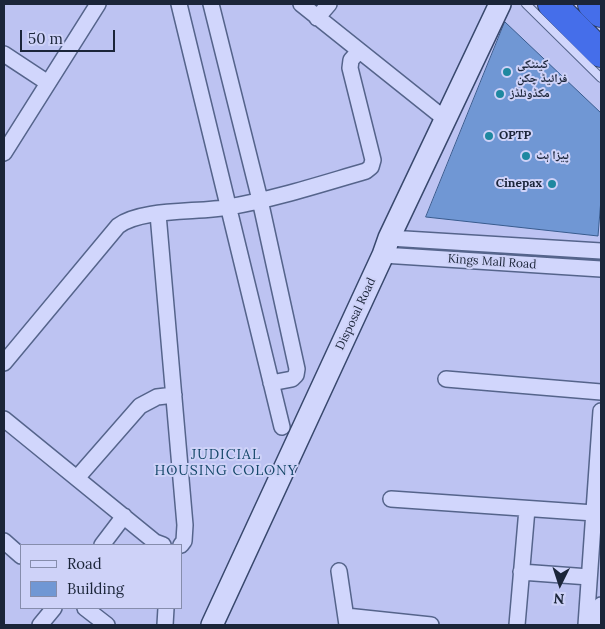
<!DOCTYPE html>
<meta charset="utf-8">
<style>
body{margin:0}
#map{position:relative;width:605px;height:629px;overflow:hidden;background:#bdc3f2;font-family:Lora,serif}
canvas{display:block}
.frame{position:absolute;inset:0;border:5px solid #1b2539;pointer-events:none}
.legend{position:absolute;left:20px;top:544px;width:162px;height:65px;box-sizing:border-box;background:#ced2f8;border:1px solid #868dac;margin:0;padding:6px 9px;list-style:none;font-size:15px;color:#1b2539}
.legend li{display:flex;align-items:center;gap:10px;height:25px}
.legend b{width:25px;border:1px solid #868dac}
.north{position:absolute;left:535px;top:559px;width:50px;height:50px;-webkit-text-stroke:4px #ced2f8;paint-order:stroke;rotate:184deg;font-size:14px;font-weight:700;line-height:20px;text-align:center;color:#1b2539}
.north::after{content:'';display:block;margin:auto;width:18px;height:22px;background:#1b2539;clip-path:polygon(50% 0,100% 100%,50% 72%,0 100%)}
.scale{position:absolute;left:20px;top:30px;width:95px;height:22px;box-sizing:border-box;border:2px solid #1b2539;border-top:0;padding-left:6px;font-size:15px;line-height:18px;white-space:nowrap;color:#1b2539;-webkit-text-stroke:4px #ced2f8;paint-order:stroke}
</style>
<div id="map">
<canvas width="605" height="629"></canvas>
<div class="frame"></div>
<ul class="legend">
<li><b style="height:6px;background:#d1d6fc"></b>Road</li>
<li><b style="height:14px;background:#7097d4"></b>Building</li>
</ul>
<div class="north">N</div>
<div class="scale">50 m</div>
</div>
<script>
const ctx = document.querySelector('canvas').getContext('2d');
ctx.lineJoin = 'round';
function paint(path, color) { ctx.fillStyle = color; ctx.fill(path, 'evenodd'); }
function stroke(path, color, width, dash) { ctx.strokeStyle = color; ctx.lineWidth = width; ctx.lineCap = dash ? 'butt' : 'round'; ctx.setLineDash(dash || []); ctx.stroke(path); }
function label(font, color, halo, rows, align = 'center') {
  ctx.font = font + ' Lora,"Noto Naskh Arabic",serif'; ctx.lineWidth = 4; ctx.setLineDash([]); ctx.textBaseline = 'middle'; ctx.strokeStyle = halo; ctx.fillStyle = color; for (const [text, x, y, turn = 0] of rows) {
    ctx.save(); ctx.translate(x, y); ctx.rotate((+turn || 0) * Math.PI / 180); ctx.textAlign = isNaN(turn) ? turn : align; if (halo) ctx.strokeText(text, 0, 0); ctx.fillText(text, 0, 0); ctx.restore();
  }
}
const building = new Path2D(`
 M505,22L601,113V199L598,236L426,217Z`);
const lane = new Path2D(`
 M526,4L601,78`);
const street = new Path2D(`
 M179,4L282,427
 M211,4L260,200L297,369L296,375L292,379L271,383
 M301,4L445,119
 M317,18L329,4
 M4,54L48,83
 M4,153L98,4
 M158,214L185,525L184,541L181,545
 M389,238L601,251
 M383,255L601,269
 M4,363L118,226C142,208 199,213 229,207C275,199 321,184 366,171L371,167L373,160L350,68L351,60L359,51
 M446,379L601,392
 M4,419L155,542L163,545
 M77,478L140,406L157,397L174,395
 M391,499L594,513
 M4,541L21,556
 M102,545L124,516
 M339,571L347,625
 M521,572L589,577
 M85,608L107,625
 M346,616L431,625
 M40,625L54,608
 M165,625L166,608
 M517,625L527,509
 M586,625L601,411
 M600,625L601,605`);
const secondary = new Path2D(`
 M212,625L383,255L389,238L500,4`);
const highway = new Path2D(`
 M552,4L601,53
 M592,4L601,13`);
const markers = [
 [507,72,5,"#1f88a0"],
 [500,94,5,"#1f88a0"],
 [489,136,5,"#1f88a0"],
 [526,156,5,"#1f88a0"],
 [552,184,5,"#1f88a0"]
];
const poiNames = [
 ["کینٹکی",517,65],
 ["فرائیڈ چکن",517,79],
 ["مکڈونلڈز",510,94],
 ["OPTP",499,136],
 ["پیزا ہٹ",536,156],
 ["Cinepax",542,184,"right"]
];
const streetNames = [
 ["Kings Mall Road",492,262,4],
 ["Disposal Road",356,314,-65]
];
const neighbourhoodNames = [
 ["JUDICIAL",226,455],
 ["HOUSING COLONY",226,471]
];
paint(building, '#7097d4');
stroke(building, '#385b8d', 1);
stroke(lane, '#55648b', 10);
stroke(street, '#55648b', 18);
stroke(secondary, '#38486d', 24);
stroke(highway, '#2a3a58', 30);
stroke(lane, '#d1d6fc', 8);
stroke(street, '#d1d6fc', 15);
stroke(secondary, '#d1d6fc', 21);
stroke(highway, '#456eea', 28);
for (const [x, y, r, color] of markers) { const dot = new Path2D(); dot.arc(x, y, r, 0, 2 * Math.PI); ctx.fillStyle = color; ctx.fill(dot); stroke(dot, '#ced2f8', 2); }
label('bold 12px', '#1b2539', '#ced2f8', poiNames, 'left');
label('12px', '#1b2539', '#ced2f8', streetNames);
ctx.letterSpacing = '1px';
label('14px', '#16486a', '#ced2f8', neighbourhoodNames);
ctx.letterSpacing = '0px';
</script>
